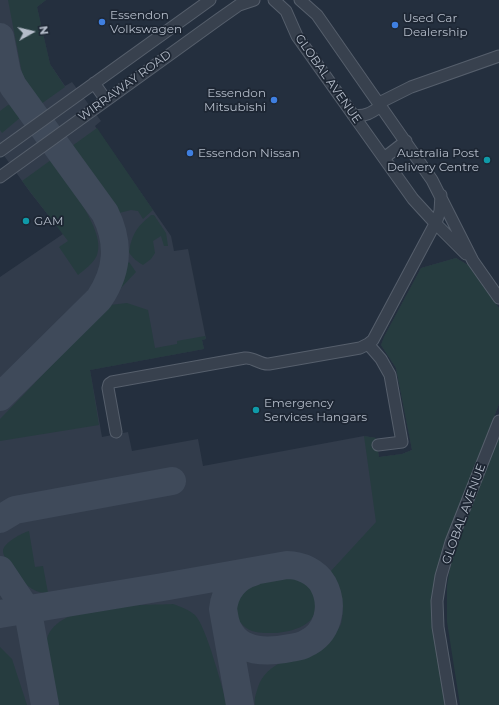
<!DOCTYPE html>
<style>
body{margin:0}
#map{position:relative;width:499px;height:705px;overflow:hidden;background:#242f3e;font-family:Montserrat,sans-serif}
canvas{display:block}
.north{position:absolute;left:12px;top:12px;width:40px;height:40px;-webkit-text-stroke:3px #1d2633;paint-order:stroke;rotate:82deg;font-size:11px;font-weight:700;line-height:16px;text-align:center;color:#b4bcc9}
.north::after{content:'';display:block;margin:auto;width:14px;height:18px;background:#b4bcc9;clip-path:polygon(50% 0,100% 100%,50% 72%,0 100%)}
</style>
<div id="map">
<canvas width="499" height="705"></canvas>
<div class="north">N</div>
</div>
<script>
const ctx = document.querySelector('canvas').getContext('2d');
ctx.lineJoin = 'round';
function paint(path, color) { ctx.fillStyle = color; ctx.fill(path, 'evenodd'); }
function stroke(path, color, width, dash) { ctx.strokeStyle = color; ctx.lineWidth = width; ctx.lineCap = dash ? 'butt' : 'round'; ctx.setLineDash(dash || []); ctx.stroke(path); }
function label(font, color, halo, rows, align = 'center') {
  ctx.font = font + ' Montserrat,sans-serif'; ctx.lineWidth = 3.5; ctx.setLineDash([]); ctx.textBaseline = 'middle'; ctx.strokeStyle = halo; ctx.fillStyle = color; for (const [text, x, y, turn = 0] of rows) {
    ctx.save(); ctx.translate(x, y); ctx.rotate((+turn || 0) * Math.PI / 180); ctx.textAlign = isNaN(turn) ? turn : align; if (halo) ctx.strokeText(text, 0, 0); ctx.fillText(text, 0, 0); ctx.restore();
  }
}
const airport = new Path2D(`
 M0,0H46L37,7L50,64L65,86L72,82L101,121L95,126L171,236L174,251L188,249L206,339L202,340L204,349L90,370L102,437L128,432L132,451L198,439L203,466L364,436L376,438L379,457L402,454L412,450L396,368L381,345L384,337L421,268L456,258L468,265L499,308V404L446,541L436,576L446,705H0V277L63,234L30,192L0,150Z`);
const green = new Path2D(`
 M8,0H46L37,7L50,64L65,87L41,104L28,85L22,73Z
 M8,105L12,106L21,117L2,133L0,130V111Z
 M97,128L153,210L143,219L138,211L131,210L119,213L113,203L72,146Z
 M51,160C65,180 107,231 97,255C94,263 84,270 78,275L59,247L68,241L22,181Z
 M151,215H154L166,233L168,246H164L161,236L153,241L155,253L151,259L143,265C139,263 131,257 129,252C129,250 130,249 130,246C135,229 138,227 151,215Z
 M456,258L468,265L499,308V404L446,541L436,576L446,705H255C254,698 256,694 258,687C267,662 293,658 316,652C325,648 337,633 341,624C344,613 343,599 339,589C338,583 333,577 330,572L376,522L364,436L376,438L379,457L402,454L412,450L396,368L381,345L384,337L421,268Z
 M129,262L136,272L121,288H119L124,268Z
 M127,303L148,310L155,348L177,344V341L205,336L206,339L202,340L204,349L90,370L99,425L0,441V419L110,305Z
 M499,436V705H460L447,622V586L450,567L477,490Z
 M29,531L35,567L43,566L48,593C29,594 18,576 9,562C6,559 3,555 3,551C3,543 22,533 29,531Z
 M276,574C286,574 297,572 306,578C312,582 314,591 315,597C324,630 279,636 256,632C235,629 227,597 244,584C253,578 266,577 276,574Z
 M173,604C181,607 188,609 195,615C206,626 222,687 227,705H55C52,687 43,656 47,639C57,601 142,606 173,604Z
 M0,647L12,659L27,705H0Z`);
const taxiway = new Path2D(`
 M0,37L7,73L13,86L105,213C120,243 118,271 99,299L0,397
 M0,519L15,510L172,481
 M0,570L28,612L45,705
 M0,614L163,587L287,565C301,565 316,572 323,584C335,606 328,634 305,644C300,647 295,647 290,648C270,652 244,654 231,634C228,630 226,625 225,620
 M240,705L223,609C225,591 236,577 253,572`);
const minor = new Path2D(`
 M274,0L286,11L297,36L413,199L435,223L466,254
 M300,0L317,15L432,180L473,261L499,298
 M94,83L106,100
 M379,103L411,87L499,56
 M353,115C365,117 371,113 381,106
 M0,151L210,0
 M384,158L406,141
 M0,177L219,19L239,5L254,0
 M368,344L381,359L390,375L402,442L378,445
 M116,432L108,388L109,384L112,382L245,358C254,357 260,365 269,364L360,348L368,344L373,340L437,220L440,211L441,195
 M451,705L438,627L437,601L441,576L451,542L499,421`);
const markers = [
 [102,22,4,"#3f7fe0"],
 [395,25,4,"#3f7fe0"],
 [274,100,4,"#3f7fe0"],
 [190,153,4,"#3f7fe0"],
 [487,160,4,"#0f9aa8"],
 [26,221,4,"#0f9aa8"],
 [256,410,4,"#0f9aa8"]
];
const poiNames = [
 ["Essendon",110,15],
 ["Volkswagen",110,29],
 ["Used Car",403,18],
 ["Dealership",403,32],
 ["Essendon",266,93,"right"],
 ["Mitsubishi",266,107,"right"],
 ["Essendon Nissan",198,153],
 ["Australia Post",479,153,"right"],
 ["Delivery Centre",479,167,"right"],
 ["GAM",34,221],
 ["Emergency",264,403],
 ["Services Hangars",264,417]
];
const streetNames = [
 ["GLOBAL AVENUE",328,79,55],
 ["WIRRAWAY ROAD",125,86,-36],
 ["GLOBAL AVENUE",464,514,-70]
];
paint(airport, '#323c4b');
paint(green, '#263c3f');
stroke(taxiway, '#3f4a5a', 28);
stroke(minor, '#565f6c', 13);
stroke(minor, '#38414e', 11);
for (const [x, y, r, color] of markers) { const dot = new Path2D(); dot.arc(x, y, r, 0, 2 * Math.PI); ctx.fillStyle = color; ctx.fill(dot); stroke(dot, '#1d2633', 1.5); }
label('12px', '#b4bcc9', '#1d2633', poiNames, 'left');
label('12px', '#b4bcc9', '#1d2633', streetNames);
</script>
